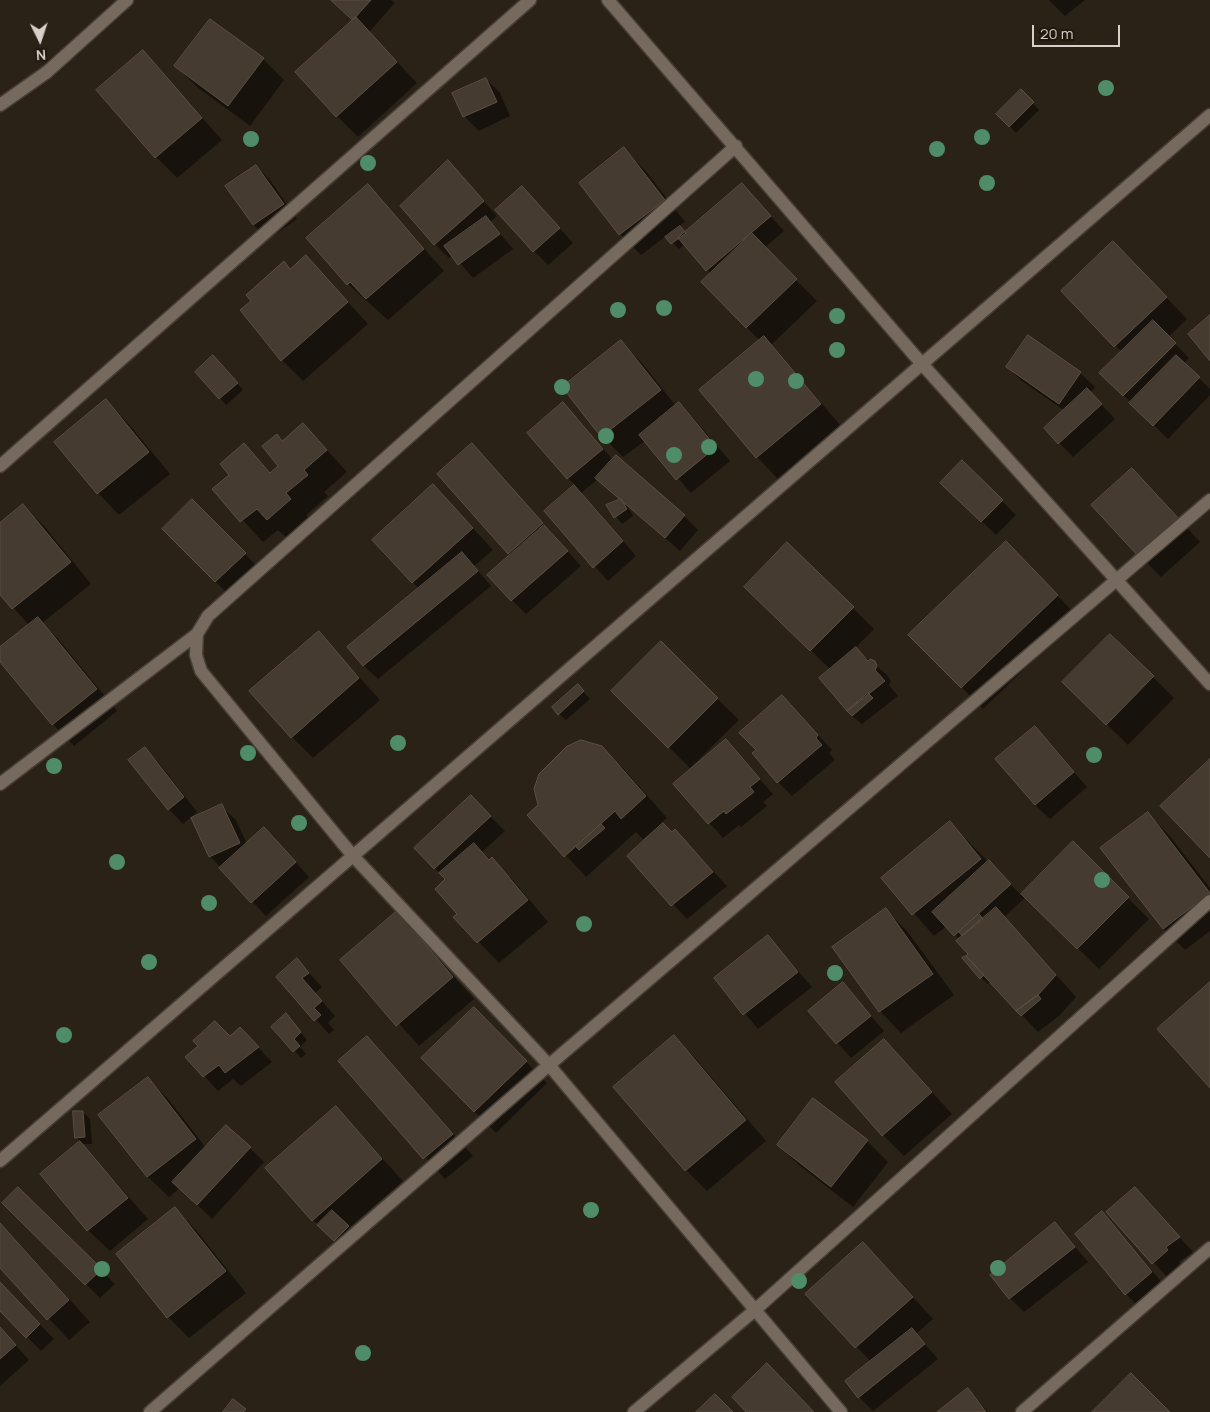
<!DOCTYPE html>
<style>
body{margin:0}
#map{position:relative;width:1210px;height:1412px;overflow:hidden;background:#2b2217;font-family:Manrope,sans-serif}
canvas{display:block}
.north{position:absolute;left:15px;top:15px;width:50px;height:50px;-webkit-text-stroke:4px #21180e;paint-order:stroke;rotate:176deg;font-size:14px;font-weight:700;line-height:20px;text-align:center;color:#d7d0c9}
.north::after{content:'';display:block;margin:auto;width:18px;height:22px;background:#d7d0c9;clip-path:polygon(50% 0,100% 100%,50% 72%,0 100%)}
.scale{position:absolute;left:1032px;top:25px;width:88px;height:22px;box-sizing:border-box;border:2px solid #d7d0c9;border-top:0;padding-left:6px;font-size:15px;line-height:18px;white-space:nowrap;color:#d7d0c9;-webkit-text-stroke:4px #21180e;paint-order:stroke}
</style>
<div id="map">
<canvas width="1210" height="1412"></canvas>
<div class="north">N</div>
<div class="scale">20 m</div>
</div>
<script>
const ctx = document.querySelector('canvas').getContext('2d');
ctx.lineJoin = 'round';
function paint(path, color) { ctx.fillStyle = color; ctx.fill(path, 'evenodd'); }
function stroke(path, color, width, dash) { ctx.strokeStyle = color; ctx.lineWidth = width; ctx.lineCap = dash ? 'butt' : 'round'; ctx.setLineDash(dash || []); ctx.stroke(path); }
const shadow = new Path2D(`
 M332,0H391L395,3L369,32L417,83L358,137L337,116L354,20Z
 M1049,0H1085L1065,16Z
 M143,52L222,140L177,178L156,157Z
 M263,59L284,80L250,126L197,87L176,66Z
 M486,79L500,93L510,116L479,131L464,116Z
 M1021,91L1039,110L1016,133L998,114Z
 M624,149L645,170L685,222L679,226L686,233L742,185L784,231L764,248L817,301L771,345L841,426L778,479L757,457L700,390L760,341L703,282L711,274L685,244L679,249L666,236L641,255L620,234L580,183Z
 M448,162L497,216L490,222L513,249L473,278L453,255L449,258L435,244L401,206Z
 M256,166L270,180L297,219L268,239L254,225L227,186Z
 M368,186L444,271L388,320L348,284L308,238Z
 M536,202L573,243L548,265L534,251Z
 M306,256L368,324L303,381L282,360L290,270Z
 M1134,264L1187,319L1168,337L1189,358L1184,363L1210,389V395L1168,439L1101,373L1122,352L1063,291Z
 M1029,337L1080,373L1095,387L1090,393L1115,419L1073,457L1045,428L1065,411L1022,381L1007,367Z
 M621,342L642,363L676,406L679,403L693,418L730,461L691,493L645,441L623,457L602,436L563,387Z
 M220,363L243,390L226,405L197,372Z
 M106,401L127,422L170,474L119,515L98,493L56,442Z
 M577,418L613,460L684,516L698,530L680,551L627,505L633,516L622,524L608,506L622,501L598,479L581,493L636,556L608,581L545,511L575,485L568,478Z
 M303,424L347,472L324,492L328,496L306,515L312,521L289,540L278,530L263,542L214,489L231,475L244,445L272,474L280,466L283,442Z
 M472,445L581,566L526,614L512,600L511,555L439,474Z
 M1153,491L1200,542L1161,577L1140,556Z
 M956,497L1002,501L1016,515L996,535Z
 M192,501L259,568L230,596L163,529Z
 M23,505L45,527L91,584L42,623L59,640L117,711L74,746L53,724L0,660V648L29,625L0,593V524Z
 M454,507L493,550L474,566L491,586L378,679L363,665L419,589L374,540Z
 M1027,564L1078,617L983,709L910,635Z
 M767,608H853L874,629L855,648L887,675L891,681L889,685L898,696L862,724L852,716L831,670Z
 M319,633L380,700L313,758L292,737Z
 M661,643L739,720L690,768L612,691Z
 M1153,677L1174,698L1128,745L1064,682Z
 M578,686L590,699L566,720L559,714Z
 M782,696L832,750L829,753L835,760L792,796L778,782L757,750Z
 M1035,728L1087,787L1050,819L1035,805Z
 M725,741L773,794L763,802L767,806L741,827L739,825L723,838L675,784Z
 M589,742L601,747L623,768L667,818L661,823L672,833L675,831L727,886L687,919L628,856L656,831L655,829L643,839L636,832L586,877L529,815L539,805L575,743Z
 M145,749L159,763L197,812L183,824L169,809Z
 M221,806L236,820L247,844L278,843L309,877L266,916L210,856Z
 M485,811L505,831L482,852L513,880L548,922L499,963L455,917L459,914L446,880L416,848Z
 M1148,814L1169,835L1210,888V931L1185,950L1164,929L1102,849Z
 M950,823L1021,895L1073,843L1149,919L1099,969L1026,897L1004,917L1076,997L1059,1016L1038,1032L991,982L988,984L981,978L960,940L947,926L934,936L883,878Z
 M886,910L907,931L954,995L901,1033L880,1011Z
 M397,913L474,999L419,1046L342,960Z
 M768,936L812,987L758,1029L715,978Z
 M297,960L322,987L315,993L335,1016L328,1023L334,1030L329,1034L278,977Z
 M843,984L884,1031L851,1058L810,1011Z
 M292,1022L307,1040L300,1047L306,1054L301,1058L273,1027Z
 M495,1030L547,1083L496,1133L474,1111Z
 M230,1037L254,1043L272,1062L241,1086L233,1079L218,1091L187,1057Z
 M674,1037L695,1058L766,1141L707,1191L686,1170Z
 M367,1038L473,1156L445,1179L340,1061Z
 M884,1040L952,1114L904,1156L883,1135Z
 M148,1079L169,1100L206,1148H250L264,1162L212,1219L180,1188L169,1197L147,1176Z
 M336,1108L403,1181L349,1228L355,1233L342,1247L313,1220Z
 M83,1112L90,1119L92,1144H82L148,1219L110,1251L88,1230L41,1174L81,1142L76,1137Z
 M867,1141L888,1162L853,1207L800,1166L778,1145Z
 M18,1189L115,1284L100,1298L4,1203Z
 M1135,1189L1193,1252L1179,1262L1182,1265L1167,1277L1108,1212Z
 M175,1209L196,1230L246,1293L189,1338L168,1317Z
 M1102,1213L1166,1287L1140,1308L1126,1294Z
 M0,1223L90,1322L69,1340L0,1266Z
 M1055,1224L1088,1262L1024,1312L1010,1298Z
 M863,1243L933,1319L916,1334L938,1359L873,1411L859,1397L871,1362L807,1294Z
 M0,1283L54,1339L41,1351L0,1309Z
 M0,1328L29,1360L0,1386Z
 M968,1390L988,1412H939Z`);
const building = new Path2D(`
 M331,0H371L353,20Z
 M356,17L397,62L336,117L295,72Z
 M210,19L264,58L228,106L174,66Z
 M143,50L202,118L155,158L96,90Z
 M486,78L497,102L463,117L452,93Z
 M1021,89L1034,102L1009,127L996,114Z
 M624,147L665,200L619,235L579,183Z
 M448,160L484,201L434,245L400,206Z
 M256,165L284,204L253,225L225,186Z
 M742,183L771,216L706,271L678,238Z
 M368,184L424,249L366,299L350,282L347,285L306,238Z
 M522,186L560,228L533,252L495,210Z
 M486,216L500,234L458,265L444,246Z
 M680,226L686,233L671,244L665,237Z
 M752,233L797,279L746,328L701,282Z
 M1113,241L1167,297L1114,347L1061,291Z
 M306,255L348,302L281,361L240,310L251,301L246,295L284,261L290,269Z
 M1210,315V361L1188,334Z
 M1153,320L1176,343L1123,396L1099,373Z
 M1028,335L1081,372L1059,404L1006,367Z
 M764,336L821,404L756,458L699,390Z
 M621,340L661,390L601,437L562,387Z
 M213,355L238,383L219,399L195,372Z
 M1176,355L1200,377L1153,426L1129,403Z
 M1087,388L1102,404L1058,444L1044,428Z
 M106,399L149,452L97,494L54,442Z
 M563,402L603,449L567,479L527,433Z
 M679,402L716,447L676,480L639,435Z
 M303,423L327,450L304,470L308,475L286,493L291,499L267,520L257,509L240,522L212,489L229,475L220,464L244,443L270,473L278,466L262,446L277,434L282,441Z
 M472,443L543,523L508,554L437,474Z
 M616,455L685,515L665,538L595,478Z
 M962,460L1003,500L981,522L940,483Z
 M1132,468L1180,520L1139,557L1091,505Z
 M433,484L473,528L412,583L372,540Z
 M574,485L623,541L593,568L544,511Z
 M192,499L246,553L215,582L162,529Z
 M621,499L627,509L614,518L606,505Z
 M23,504L71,562L12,609L0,595V523Z
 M544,525L568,551L511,601L487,575Z
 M1006,541L1058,595L961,688L908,635Z
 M787,542L854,607L810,651L744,587Z
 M462,552L478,571L363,666L347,647Z
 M38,617L97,689L52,725L0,662V647Z
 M319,631L359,678L291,738L249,691Z
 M1110,634L1154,676L1106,725L1062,682Z
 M661,641L718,698L668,748L611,691Z
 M856,647L868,661L870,659L875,661L877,666L875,670L885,681L847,711L819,678Z
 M578,684L584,691L558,715L552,707Z
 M868,693L873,698L852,716L847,711Z
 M782,695L818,735L816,738L822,745L777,783L752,753L756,750L739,733Z
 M1035,726L1074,772L1035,805L995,759Z
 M726,739L760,779L750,787L754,792L726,814L724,811L708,824L673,784Z
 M581,740L602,746L646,796L621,819L615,811L564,857L527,815L538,805L534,789L539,774L566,747Z
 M145,747L184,797L168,810L128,760Z
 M1210,759V858L1160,806Z
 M471,795L491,816L434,869L414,848Z
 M222,804L240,843L209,857L191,818Z
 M1148,812L1210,893L1163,929L1100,848Z
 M950,821L981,859L912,915L881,878Z
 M663,823L672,832L675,829L713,872L671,906L627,856Z
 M601,824L605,828L579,850L576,847Z
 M264,827L296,862L251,903L219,868Z
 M1073,841L1129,897L1077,949L1021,894Z
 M474,843L489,860L492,857L528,900L477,943L453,917L457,914L435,889L445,879L439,873Z
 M989,860L1011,884L954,936L932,912Z
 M996,907L1056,975L1038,995L1016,1011L966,956L968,954L956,941Z
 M886,908L933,974L879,1012L832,947Z
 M397,911L453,977L396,1026L340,960Z
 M979,914L983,919L962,936L959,932Z
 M768,935L798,972L743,1015L714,978Z
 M966,956L984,975L980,979L962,958Z
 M297,958L309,973L302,978L322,1001L314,1008L321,1015L314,1021L276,977Z
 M843,982L871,1016L836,1044L808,1011Z
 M1210,982V1088L1157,1029Z
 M1038,995L1041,999L1021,1016L1016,1011Z
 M474,1007L527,1061L474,1112L421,1058Z
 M286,1013L301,1032L294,1039L300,1046L293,1052L271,1027Z
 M215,1021L230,1036L240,1027L259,1047L225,1073L219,1065L203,1077L185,1057L198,1046L193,1041Z
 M674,1035L746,1120L685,1171L613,1087Z
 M367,1036L453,1134L423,1159L338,1061Z
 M884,1039L932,1092L882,1136L835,1082Z
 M148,1077L196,1139L147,1177L98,1115Z
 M813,1098L868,1140L831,1187L777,1145Z
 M336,1106L382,1159L312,1221L265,1168Z
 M73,1111H83L85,1137L75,1138Z
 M226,1125L251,1147L197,1205L172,1182Z
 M80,1141L128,1198L87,1231L40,1174Z
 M18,1187L102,1269L85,1285L2,1203Z
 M1135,1187L1180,1237L1166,1247L1168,1250L1152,1264L1106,1212Z
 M175,1207L226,1271L167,1318L116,1254Z
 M332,1210L349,1226L334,1241L317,1225Z
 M1102,1211L1152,1272L1125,1295L1075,1234Z
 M1055,1222L1075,1247L1009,1299L990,1275Z
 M0,1223L69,1300L47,1320L0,1268Z
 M863,1242L913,1297L855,1348L805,1294Z
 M0,1282L40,1324L26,1338L0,1311Z
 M0,1327L16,1345L0,1359Z
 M912,1328L925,1344L858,1398L845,1381Z
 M767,1363L814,1412H746L732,1397Z
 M1131,1373L1170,1412H1092Z
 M968,1388L986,1412H937Z
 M715,1394L733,1412H696Z
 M233,1399L246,1409L243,1412H223Z`);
const minor = new Path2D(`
 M608,0L922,364L1210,684
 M0,105L47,72L127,0
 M0,466L530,0
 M197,634L196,655L201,671L353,856L549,1065L841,1412
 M0,784L197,634L208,616L736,146
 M0,1161L1210,115
 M150,1412L549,1065L1210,500
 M634,1412L755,1310L1210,901
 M1022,1412L1210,1248`);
const trees = [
 [1106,88],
 [982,137],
 [251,139],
 [937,149],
 [368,163],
 [987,183],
 [664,308],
 [618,310],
 [837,316],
 [837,350],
 [756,379],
 [796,381],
 [562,387],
 [606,436],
 [709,447],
 [674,455],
 [398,743],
 [248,753],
 [1094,755],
 [54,766],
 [299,823],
 [117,862],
 [1102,880],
 [209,903],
 [584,924],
 [149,962],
 [835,973],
 [64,1035],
 [591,1210],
 [998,1268],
 [102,1269],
 [799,1281],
 [363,1353]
];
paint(shadow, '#0007');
paint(building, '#463b30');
stroke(building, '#5a4f43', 1);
stroke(minor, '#463e36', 15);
stroke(minor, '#756a5d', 12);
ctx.fillStyle = '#4e8d68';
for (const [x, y] of trees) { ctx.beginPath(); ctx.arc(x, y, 8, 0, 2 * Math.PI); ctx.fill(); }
</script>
